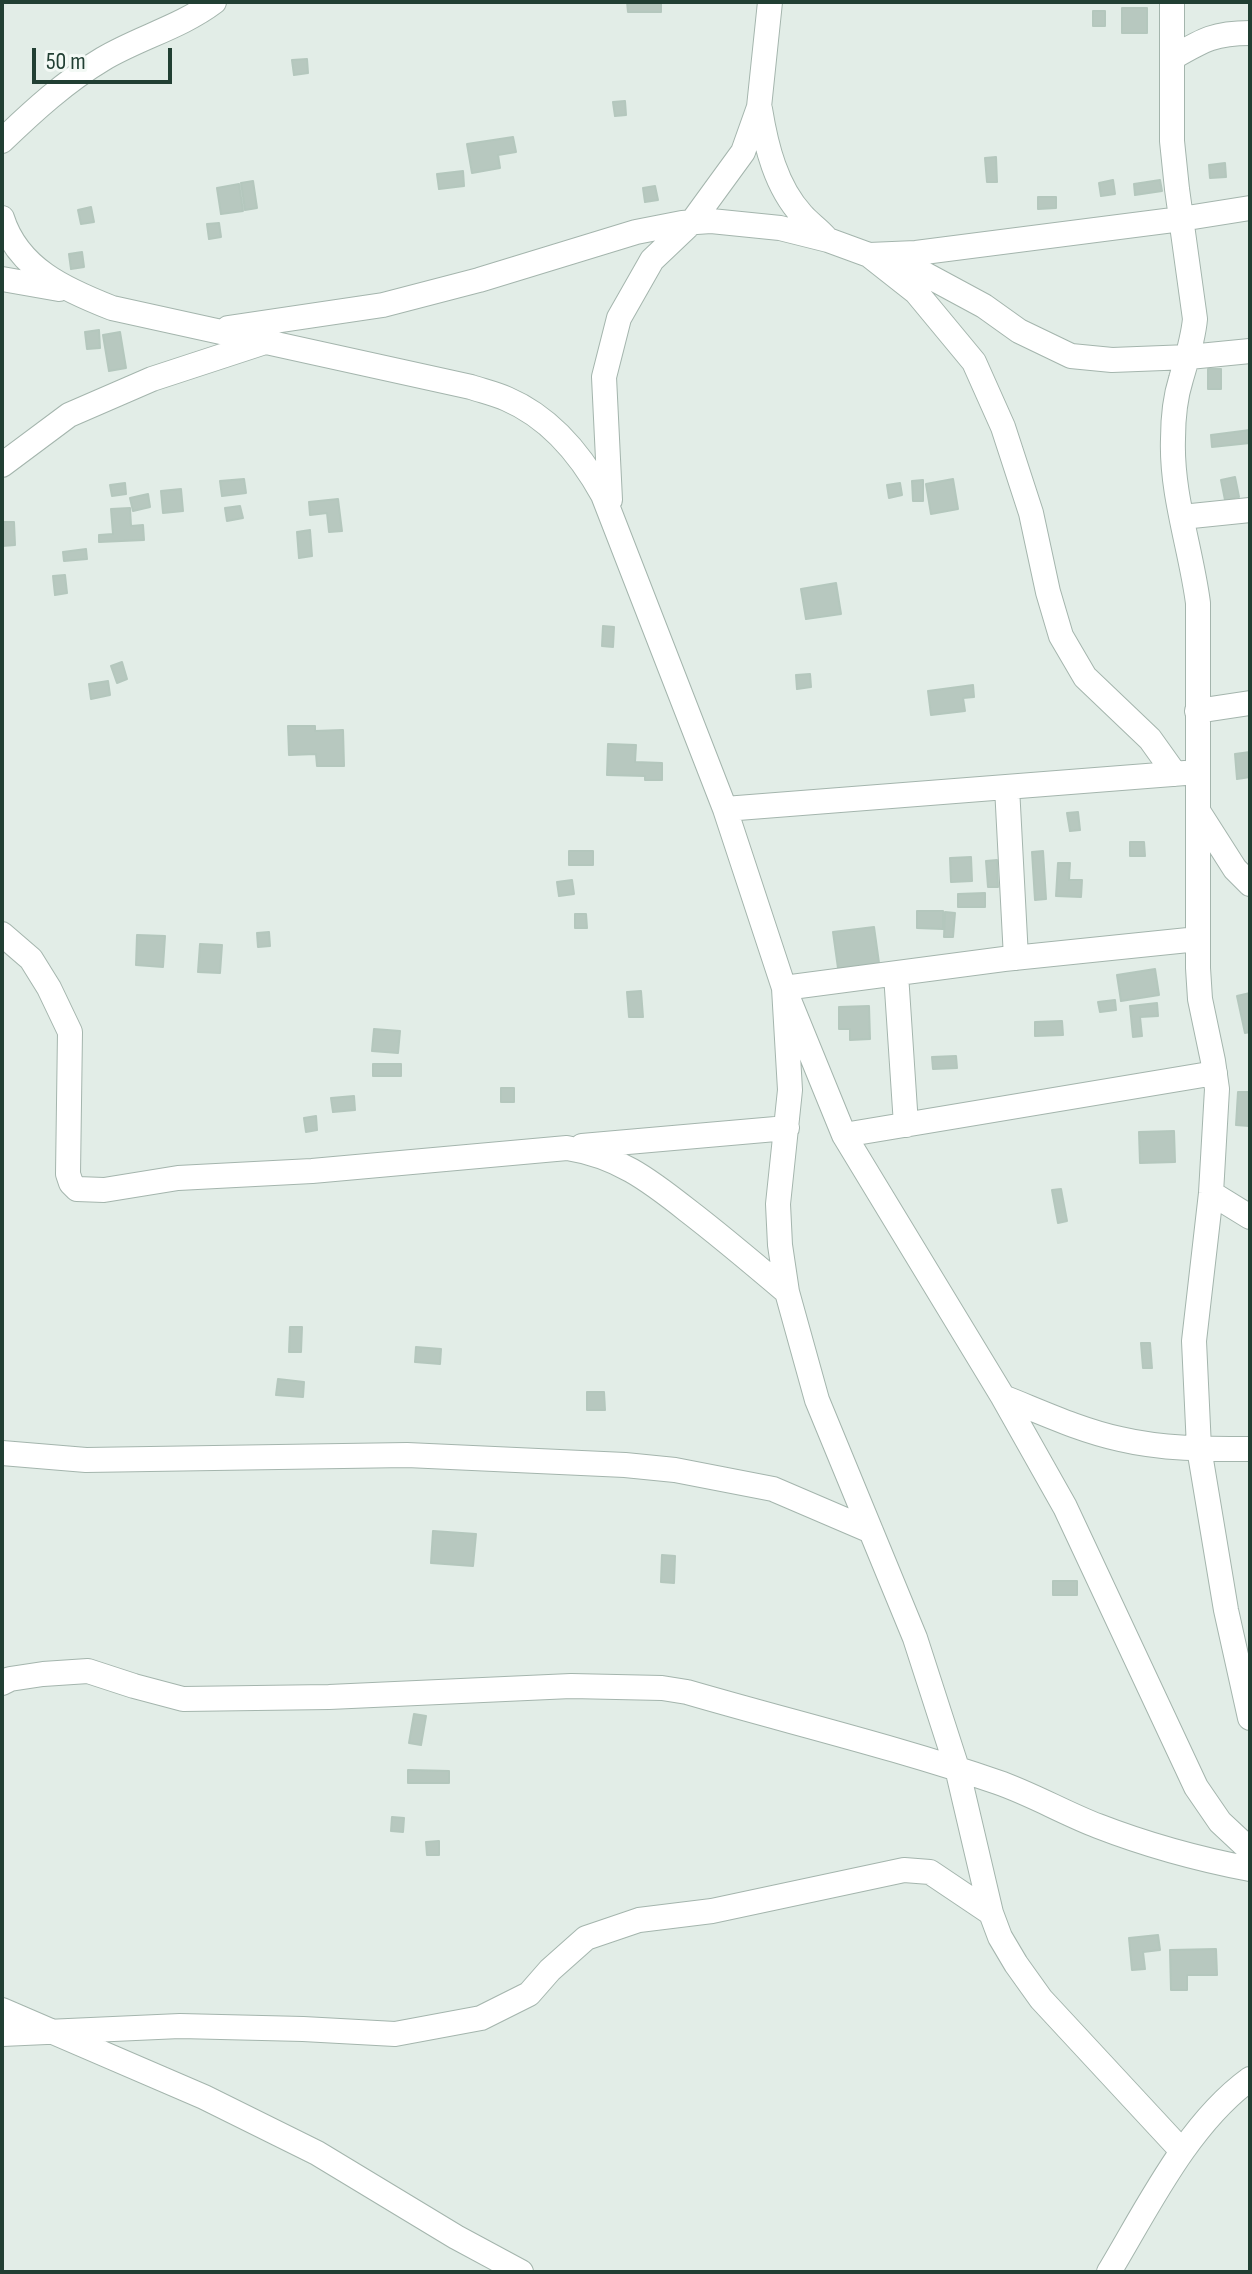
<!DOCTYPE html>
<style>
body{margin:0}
#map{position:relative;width:1252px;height:2274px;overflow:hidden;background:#e2ede7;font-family:"Sofia Sans Condensed",sans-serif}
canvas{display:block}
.frame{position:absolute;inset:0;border:4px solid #213f33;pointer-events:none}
.scale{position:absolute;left:32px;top:48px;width:140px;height:36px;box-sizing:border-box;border:4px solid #213f33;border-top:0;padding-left:10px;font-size:24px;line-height:28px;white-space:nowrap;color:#213f33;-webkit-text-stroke:6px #f3f9f5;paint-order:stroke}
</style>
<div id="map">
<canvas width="1252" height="2274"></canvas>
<div class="frame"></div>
<div class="scale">50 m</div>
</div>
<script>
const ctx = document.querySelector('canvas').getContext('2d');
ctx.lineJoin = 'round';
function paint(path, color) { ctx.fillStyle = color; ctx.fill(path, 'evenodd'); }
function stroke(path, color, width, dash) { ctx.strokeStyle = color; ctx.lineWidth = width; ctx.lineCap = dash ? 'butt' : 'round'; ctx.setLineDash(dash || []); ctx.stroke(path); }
const building = new Path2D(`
 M627,2H661V12H628Z
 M1122,8H1147V33H1122Z
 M1093,11H1105V26H1093Z
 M307,59L308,73L294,75L292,60Z
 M625,101L626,115L615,116L613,102Z
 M513,137L516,152L498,155L500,168L472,173L467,144Z
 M996,157L997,182H987L985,158Z
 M1225,163L1226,177L1210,178L1209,165Z
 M463,171L464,186L439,189L437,174Z
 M1113,180L1115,194L1101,196L1099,183Z
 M1160,180L1162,191L1135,195L1134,184Z
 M253,181L257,208L245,210L241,183Z
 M239,184L243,211L221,214L217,188Z
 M655,186L658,200L645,202L643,188Z
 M1038,197H1056V208L1038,209Z
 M91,207L94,222L81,224L78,210Z
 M219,223L221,237L209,239L207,224Z
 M82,252L84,267L71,269L69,254Z
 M99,330L100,348L87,349L85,332Z
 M120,332L126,368L109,371L103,335Z
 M1208,369H1221V389H1208Z
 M1250,430V443L1212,447L1211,435Z
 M1235,477L1239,497L1225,500L1221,480Z
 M244,479L246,493L222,496L220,481Z
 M953,479L958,509L931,514L926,484Z
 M923,480V501H913L912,481Z
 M125,483L126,494L112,496L110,485Z
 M900,483L902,495L889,498L887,485Z
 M181,489L183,511L163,513L161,491Z
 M148,494L150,507L133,511L130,498Z
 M338,499L342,531L329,532L327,513L310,515L309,502Z
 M240,506L243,518L227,521L225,508Z
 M130,508L131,526L143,525L144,540L99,542V535L113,534L111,509Z
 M2,522H14L15,545L2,546Z
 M310,530L312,556L299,558L297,532Z
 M86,549L87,559L64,561L63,552Z
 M65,575L67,593L55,595L53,576Z
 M836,583L841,614L806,619L801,589Z
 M603,626L614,627L613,647L602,646Z
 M122,662L127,679L117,683L111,666Z
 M810,674L811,687L797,689L796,675Z
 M108,681L110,695L91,699L89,684Z
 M973,685L974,697L963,698L965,711L931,715L928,691Z
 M288,726H315V731L343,730L344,766H317L316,754L289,755Z
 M608,744L636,745L635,762L662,763V780H645V776L607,775Z
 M1250,752V777L1237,779L1235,754Z
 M1078,812L1080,830L1070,831L1067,813Z
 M1130,842H1144L1145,856H1130Z
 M569,851H593V865H569Z
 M1043,851L1046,899L1035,900L1032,852Z
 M971,857L972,881L951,882L950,858Z
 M997,860L998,887H988L986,861Z
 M1058,863H1070L1069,880H1082L1081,897L1056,896Z
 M572,880L574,894L559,896L557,882Z
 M985,893V907H958V894Z
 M917,911H943V929L917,928Z
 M945,912L955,913L953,937H944Z
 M575,914H586L587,928H575Z
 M874,927L879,963L838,968L833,932Z
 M269,932L270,946L258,947L257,933Z
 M137,935L165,936L163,967L136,965Z
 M200,944L222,945L220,973L198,972Z
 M1155,969L1159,995L1121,1001L1117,975Z
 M641,991L643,1017H629L627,992Z
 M1250,993V1032L1245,1033L1237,996Z
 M1115,1000L1116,1010L1100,1012L1098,1002Z
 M1157,1003L1158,1016L1140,1017L1142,1036L1133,1037L1130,1006Z
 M869,1006L870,1039L850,1040V1029H839V1007Z
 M1062,1021L1063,1035L1035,1036V1022Z
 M374,1029L400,1031L398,1053L372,1051Z
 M956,1056L957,1068L933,1069L932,1057Z
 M373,1064H401V1076H373Z
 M501,1088H514V1102H501Z
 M1238,1092H1250L1249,1126L1236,1125Z
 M354,1096L355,1110L333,1112L331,1098Z
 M316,1116L317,1130L306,1132L304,1118Z
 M1174,1131L1175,1162L1140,1163L1139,1132Z
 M1061,1189L1067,1221L1058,1223L1052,1190Z
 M290,1327H302L301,1352H289Z
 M1141,1343H1150L1152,1368H1143Z
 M416,1347L441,1349L440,1364L415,1362Z
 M278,1379L304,1382L303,1397L276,1395Z
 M587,1392H604L605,1410H587Z
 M433,1531L476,1534L473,1566L431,1563Z
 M662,1555L675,1556L674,1583L661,1582Z
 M1053,1581H1077V1595H1053Z
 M414,1714L426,1716L421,1745L409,1743Z
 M408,1770L449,1771V1783H408Z
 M392,1817L404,1818L403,1832L391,1831Z
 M439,1841V1855H427L426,1842Z
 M1158,1935L1160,1950L1143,1952L1145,1969L1132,1970L1129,1938Z
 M1216,1949L1217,1975H1187V1990H1171L1170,1950Z`);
const minor = new Path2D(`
 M1172,2V141L1177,189L1195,319C1193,340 1187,358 1181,379C1175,398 1173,419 1173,439C1171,494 1191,549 1198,603V968L1200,999L1213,1061L1217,1089L1211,1193L1194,1341L1199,1448L1226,1610L1250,1718
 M1172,58C1203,40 1214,33 1250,33
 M760,109C766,146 776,187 802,215C809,223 818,229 825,237
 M2,141C33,111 66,81 103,59C138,38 181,27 214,2
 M2,218C18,269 66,290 112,308L471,387C483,391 496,394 507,399C551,418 581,455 603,495L725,809L784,988L844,1135L1003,1397L1065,1507L1196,1787L1220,1822L1250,1850
 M894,254L921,272L984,306L1019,331L1071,356L1112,360L1189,357L1250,351
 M869,255L916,253L1181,219L1250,208
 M2,279L59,289
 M228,328L383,305L479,280L636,232L682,223L711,221L780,228L828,240L869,255L916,292L974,362L1003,427L1031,513L1048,592L1061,636L1085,677L1150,739L1175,774
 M2,465L69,415L152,379L265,342
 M610,500L604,377L619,318L652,260L692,222L743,152L759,107L770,2
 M1182,517L1250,510
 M1197,711L1250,703
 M1007,787L1016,958
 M725,809L1185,773
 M1198,811L1235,869L1250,884
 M2,934L31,959L49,988L70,1032L68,1174L71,1183L77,1189L104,1190L178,1178L312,1171L567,1148C617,1156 648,1179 687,1210C721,1236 754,1264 787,1292
 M896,974L906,1125
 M844,1135L1215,1073
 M582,1146L787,1128
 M1211,1193L1250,1217
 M1003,1397C1041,1412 1079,1430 1120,1439C1162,1449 1207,1449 1250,1449
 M2,1453L86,1460L407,1455L625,1465L675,1470L773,1489L871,1531
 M2,1683L10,1679L43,1674L88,1671L134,1686L183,1699L329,1697L571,1686L662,1688L687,1692C790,1722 895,1747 997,1782C1032,1794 1064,1813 1098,1826C1147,1845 1198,1859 1250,1869
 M2,2010L204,2097L317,2153L456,2237L521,2272
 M2,2034L180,2026L303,2029L395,2034L481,2018L529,1994L550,1970L586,1938L639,1920L712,1911L904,1870L930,1872L991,1913
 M1182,2151L1041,1999L1016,1964L1000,1937L991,1913L957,1768L915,1638L817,1400L787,1292L780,1245L778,1204L790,1090L784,988L1004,959L1198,939
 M1109,2272C1148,2207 1188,2124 1250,2079`);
paint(building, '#b7c8bf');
stroke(building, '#b4c7bd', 2);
stroke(minor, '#a4b5ad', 26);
stroke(minor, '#fff', 24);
</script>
